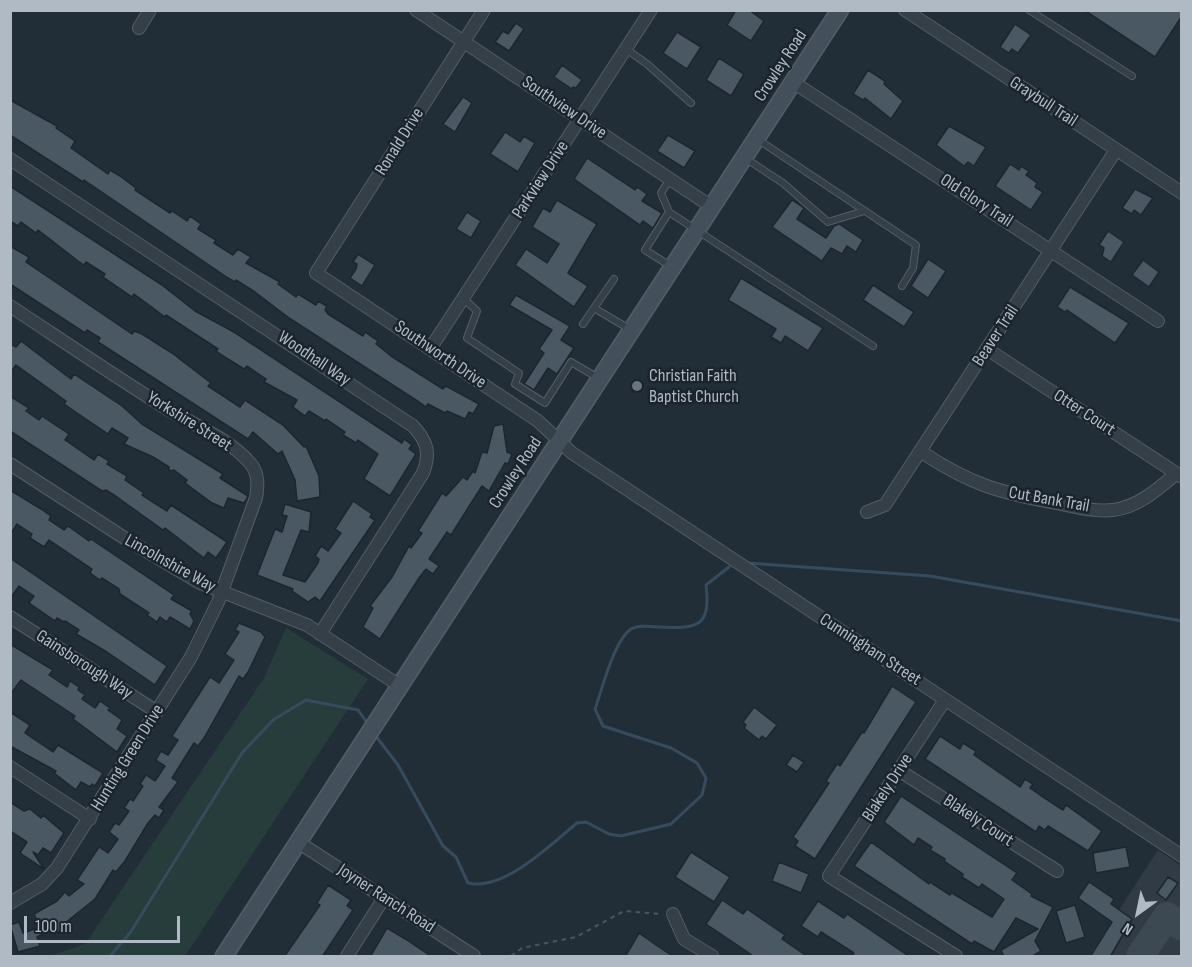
<!DOCTYPE html>
<style>
body{margin:0}
#map{position:relative;width:1192px;height:967px;overflow:hidden;background:#222e37;font-family:"Sofia Sans Condensed",sans-serif}
canvas{display:block}
.frame{position:absolute;inset:0;border:12px solid #b0bac4;pointer-events:none}
.north{position:absolute;left:1108px;top:883px;width:60px;height:60px;-webkit-text-stroke:4px #1b242d;paint-order:stroke;rotate:213deg;font-size:16px;font-weight:700;line-height:24px;text-align:center;color:#b0bac4}
.north::after{content:'';display:block;margin:auto;width:21px;height:27px;background:#b0bac4;clip-path:polygon(50% 0,100% 100%,50% 72%,0 100%)}
.scale{position:absolute;left:24px;top:916px;width:156px;height:27px;box-sizing:border-box;border:3px solid #b0bac4;border-top:0;padding-left:8px;font-size:18px;line-height:21px;white-space:nowrap;color:#b0bac4;-webkit-text-stroke:4px #1b242d;paint-order:stroke}
</style>
<div id="map">
<canvas width="1192" height="967"></canvas>
<div class="frame"></div>
<div class="north">N</div>
<div class="scale">100 m</div>
</div>
<script>
const ctx = document.querySelector('canvas').getContext('2d');
ctx.lineJoin = 'round';
function paint(path, color) { ctx.fillStyle = color; ctx.fill(path, 'evenodd'); }
function stroke(path, color, width, dash) { ctx.strokeStyle = color; ctx.lineWidth = width; ctx.lineCap = dash ? 'butt' : 'round'; ctx.setLineDash(dash || []); ctx.stroke(path); }
function label(font, color, halo, rows, align = 'center') {
  ctx.font = font + ' "Sofia Sans Condensed",sans-serif'; ctx.lineWidth = 5; ctx.setLineDash([]); ctx.textBaseline = 'middle'; ctx.strokeStyle = halo; ctx.fillStyle = color; for (const [text, x, y, turn = 0] of rows) {
    ctx.save(); ctx.translate(x, y); ctx.rotate((+turn || 0) * Math.PI / 180); ctx.textAlign = isNaN(turn) ? turn : align; if (halo) ctx.strokeText(text, 0, 0); ctx.fillText(text, 0, 0); ctx.restore();
  }
}
const airport = new Path2D(`
 M1158,850L1181,866V956H1089Z`);
const green = new Path2D(`
 M286,628L368,679L185,956H50L85,944L264,678Z`);
const stream = new Path2D(`
 M747,563L930,576L1182,621
 M375,735L398,765L443,846L456,857L468,883C505,891 550,845 577,823L586,822L609,834L621,836L671,824L702,795L706,778L697,763L671,748L603,726L595,709C602,690 614,640 631,629C640,624 649,627 658,627C698,629 711,627 706,585L729,567
 M110,956L130,933L242,753L273,720L306,700L358,710L368,724`);
const taxiway = new Path2D(`
 M1140,956L1167,916L1182,927`);
const building = new Path2D(`
 M736,10H749L764,21L751,41L727,25Z
 M1084,10H1182V16L1155,57Z
 M516,23L524,29L509,51L495,42L503,31L508,34Z
 M1015,24L1031,35L1018,53L1012,49L1009,53L1000,47Z
 M677,32L701,47L687,69L663,53Z
 M719,58L744,74L731,96L706,80Z
 M562,65L582,80L576,88L573,87L572,89L554,77Z
 M868,70L885,81L884,84L903,101L891,119L865,98L863,100L853,94Z
 M463,97L472,103L455,132L443,124Z
 M10,100L57,126L56,128L75,141L71,148L108,174L110,170L120,176L136,188L135,190L170,213L172,211L187,221L190,216L201,224L198,229L216,240L214,243L233,255L238,249L251,257L246,263L280,282L278,284L296,297L298,294L316,305L318,301L327,306L325,310L328,314L363,336L365,332L378,341L376,344L391,356L443,389L446,386L479,404L473,414L469,412L465,419L447,411L445,413L428,404L426,407L419,402L289,318L255,292L236,280L235,282L228,278L84,180L83,182L27,146L10,135Z
 M949,126L986,147L974,166L968,162L964,166L936,145Z
 M505,132L520,142L524,136L535,143L518,172L490,154Z
 M668,135L695,151L684,168L657,151Z
 M587,158L635,190L637,187L647,194L642,201L662,213L653,228L643,221L640,225L574,179Z
 M1010,164L1019,170L1021,166L1029,171L1026,175L1037,183L1035,187L1043,192L1031,210L995,186Z
 M10,186L162,285L195,311L234,332L402,443L404,439L412,445L409,449L416,454L390,496L364,479L378,454L358,440L356,443L343,435L345,432L326,419L325,421L309,411L305,416L293,407L297,400L264,382L266,379L247,366L244,369L228,359L216,351L218,349L166,315L165,317L134,294L132,297L119,288L103,277L105,274L86,262L84,265L78,261L38,230L36,233L21,222L18,226L10,221Z
 M1135,189L1153,198L1141,215L1134,210L1132,214L1122,208Z
 M557,200L597,224L568,273L588,286L574,307L515,265L526,249L547,263L559,244L532,227L543,208L550,212Z
 M792,200L804,208L797,219L826,238L834,226L839,224L863,240L856,252L847,246L842,254L831,248L822,261L772,227Z
 M467,212L481,221L471,238L456,229Z
 M1108,231L1124,242L1111,262L1102,256L1104,248L1099,245Z
 M10,246L29,257L26,262L132,334L134,331L142,334L172,353L211,383L208,386L240,407L245,400L283,425L304,447L306,446L319,476L320,497L297,501L295,480L282,451L278,454L253,432L248,439L98,342L100,338L87,330L85,333L10,284Z
 M358,254L375,265L362,286L350,278L356,269L357,264L353,262Z
 M928,259L946,271L928,298L911,286Z
 M1143,260L1159,272L1149,287L1132,275Z
 M741,278L823,328L808,351L785,336L781,343L771,337L776,329L728,300Z
 M873,285L914,312L904,327L863,300Z
 M1070,287L1129,323L1115,343L1067,310L1065,312L1057,307Z
 M516,295L570,326L561,340L574,348L557,374L548,368L534,390L524,384L544,353L539,349L552,330L509,305Z
 M21,341L71,379L74,374L122,406L142,424L223,474L220,478L248,496L244,503L228,498L224,508L212,503L185,483L187,480L174,470L169,471V467L153,457L124,444L128,438L112,428L108,434L77,413L64,404L66,401L16,365L10,373V344L16,347Z
 M10,396L29,408L26,411L39,420L42,416L69,434L65,440L94,460L98,454L109,461L107,464L127,476L125,480L144,493L142,495L167,511L171,505L227,542L216,558L208,552L204,558L165,528L163,530L117,497L106,490L102,491L10,431Z
 M503,424L507,452L512,454L508,464L505,463L489,491L482,486L451,535L447,532L429,559L439,566L433,574L426,569L419,578L380,639L363,627L373,608L370,606L392,577L409,546L411,548L422,533L418,531L442,493L446,496L463,477L467,480L473,471L475,473L482,452L487,453L494,426Z
 M10,490L41,509L51,516L49,520L64,530L68,526L89,541L91,539L174,595L171,599L192,611L190,614L194,621L190,629L170,617L167,622L160,617L157,622L147,615L149,613L120,594L119,589L102,578L100,580L90,573L92,569L49,540L44,547L30,538L32,534L17,524L10,535Z
 M353,501L372,514L370,517L375,520L320,601L315,597L308,602L292,591L293,589L257,575L275,529L282,532L287,516L282,515L285,504L311,512L309,532L301,530L283,575L305,582L318,563L319,559L315,556L321,546L328,551L341,533L335,529Z
 M10,558L167,666L155,685L107,652L76,634L79,630L65,621L64,622L57,618L55,621L29,603L34,596L19,586L10,599Z
 M239,623L261,632L265,637L248,672L243,679L239,676L204,738L198,746L194,743L172,778L178,782L159,807L164,810L159,818L155,815L148,823L125,861L116,872L113,870L95,899L65,923L67,927L55,934L52,929L37,937L40,946L18,952L10,925L19,922L23,933L40,927L34,914L57,901L65,892L69,896L84,884L77,880L99,847L108,853L118,839L109,832L115,823L119,825L129,811L124,808L130,799L133,801L143,786L140,784L146,775L155,781L165,766L156,760L161,751L168,755L178,740L172,736L210,677L219,683L234,660L225,654L239,632L235,630Z
 M10,644L53,670L49,675L67,687L70,681L79,687L78,690L85,695L82,699L95,708L100,701L110,708L108,710L122,720L117,729L127,736L117,752L73,719L75,716L21,680L10,695Z
 M892,686L916,702L815,859L795,846L798,841L793,837L829,783L826,781L837,764L840,766L862,732L864,733Z
 M754,707L777,725L766,739L762,736L759,740L744,728L746,725L743,722Z
 M10,712L30,725L25,733L53,752L58,745L103,773L95,786L92,784L90,787L81,782L76,790L54,773L56,771L10,746Z
 M940,736L960,749L963,743L976,751L974,755L1020,787L1025,779L1033,784L1030,788L1040,795L1063,810L1066,805L1102,831L1088,851L1048,826L1045,830L1039,826L1036,832L925,759Z
 M793,755L804,762L797,772L786,765Z
 M901,796L1017,873L1012,880L1032,894L1031,896L1053,907L1035,941L1041,951L1031,957H1004L1001,950L1038,929L1016,918L994,952L974,941L972,944L854,866L871,842L929,884L930,882L950,895L952,893L992,917L1004,899L982,884L979,888L962,877L963,874L944,861L945,859L930,850L932,847L918,838L914,845L884,822Z
 M10,802L24,811L30,809L41,818L43,815L64,833L51,853L43,848L38,855L33,852L44,869L20,853L27,842L10,831Z
 M1126,847L1130,867L1096,873L1093,853Z
 M691,852L730,877L714,902L675,877Z
 M779,862L809,874L801,893L772,881Z
 M1168,877L1178,883L1166,900L1157,893Z
 M1089,882L1114,899L1111,904L1132,919L1110,957H1090L1112,922L1078,898Z
 M328,885L351,900L347,906L353,910L322,957H284L320,905L317,903Z
 M722,900L743,914L747,909L785,935L782,939L808,957H754L749,953L706,924Z
 M818,901L844,918L847,914L910,957H851L854,953L821,932L818,937L801,926Z
 M1075,905L1085,937L1066,943L1056,911Z
 M387,928L407,940L432,957H370Z
 M639,933L656,945L674,957H625Z`);
const path = new Path2D(`
 M511,956L522,948L576,937L624,911L661,914`);
const service = new Path2D(`
 M1029,10L1132,76
 M626,49L647,64L691,103
 M757,139L916,245L913,268L902,286
 M745,158L783,183L828,222L864,211
 M669,212L661,193L670,179
 M672,267L645,250L669,212L873,346
 M464,299L477,311L467,338L519,373L515,384L545,403L571,362L600,379
 M594,308L631,330
 M583,324L614,279`);
const minor = new Path2D(`
 M416,10L712,207
 M484,10L316,273L538,421L572,453L1182,856
 M905,10L1182,193
 M139,28L150,10
 M793,82L1158,321
 M10,159L413,426C427,441 431,453 423,473L320,634
 M10,306C63,341 116,377 169,410C196,426 229,439 250,463C259,473 258,486 256,498L218,602L191,657L57,868L42,884L10,903
 M430,349L651,10
 M987,349L1182,477
 M920,451C969,484 1000,493 1057,503C1075,507 1095,512 1113,510C1138,507 1158,489 1176,474
 M10,464L126,539L200,583L307,625L400,686
 M867,512L885,505L1116,150
 M10,617L157,712
 M945,700L829,876L956,956
 M10,767L90,819
 M900,771L1057,871
 M298,842L474,956
 M673,914L684,939L712,956
 M347,956L384,898`);
const secondary = new Path2D(`
 M224,956L840,10`);
const markers = [
 [637,386,6,"#6b7280"]
];
const streetNames = [
 ["Crowley Road",781,66,-57],
 ["Graybull Trail",1043,102,33],
 ["Southview Drive",564,108,34],
 ["Ronald Drive",400,142,-58],
 ["Parkview Drive",541,180,-57],
 ["Old Glory Trail",976,201,33],
 ["Beaver Trail",996,336,-57],
 ["Southworth Drive",440,355,34],
 ["Woodhall Way",314,359,34],
 ["Otter Court",1084,413,33],
 ["Yorkshire Street",189,422,32],
 ["Crowley Road",516,473,-57],
 ["Cut Bank Trail",1049,500,10],
 ["Lincolnshire Way",170,564,29],
 ["Cunningham Street",870,650,33],
 ["Gainsborough Way",84,665,33],
 ["Hunting Green Drive",128,758,-58],
 ["Blakely Drive",888,788,-57],
 ["Blakely Court",978,821,33],
 ["Joyner Ranch Road",386,899,33]
];
const poiNames = [
 ["Christian Faith",649,376],
 ["Baptist Church",649,397]
];
paint(airport, '#303b45');
paint(green, '#273d3b');
stroke(stream, '#364c5e', 3);
stroke(taxiway, '#3c4953', 28);
paint(building, '#4a5863');
stroke(building, '#1d262f', 1.5);
stroke(service, '#535d66', 8);
stroke(minor, '#535d66', 14);
stroke(secondary, '#535d66', 19);
stroke(path, '#455959', 2, [4.5, 4.5]);
stroke(service, '#353f48', 6);
stroke(minor, '#353f48', 12);
stroke(secondary, '#434f5b', 16);
for (const [x, y, r, color] of markers) { const dot = new Path2D(); dot.arc(x, y, r, 0, 2 * Math.PI); ctx.fillStyle = color; ctx.fill(dot); stroke(dot, '#1b242d', 2); }
label('18px', '#b0bac4', '#1b242d', streetNames);
label('18px', '#b0bac4', '#1b242d', poiNames, 'left');
</script>
